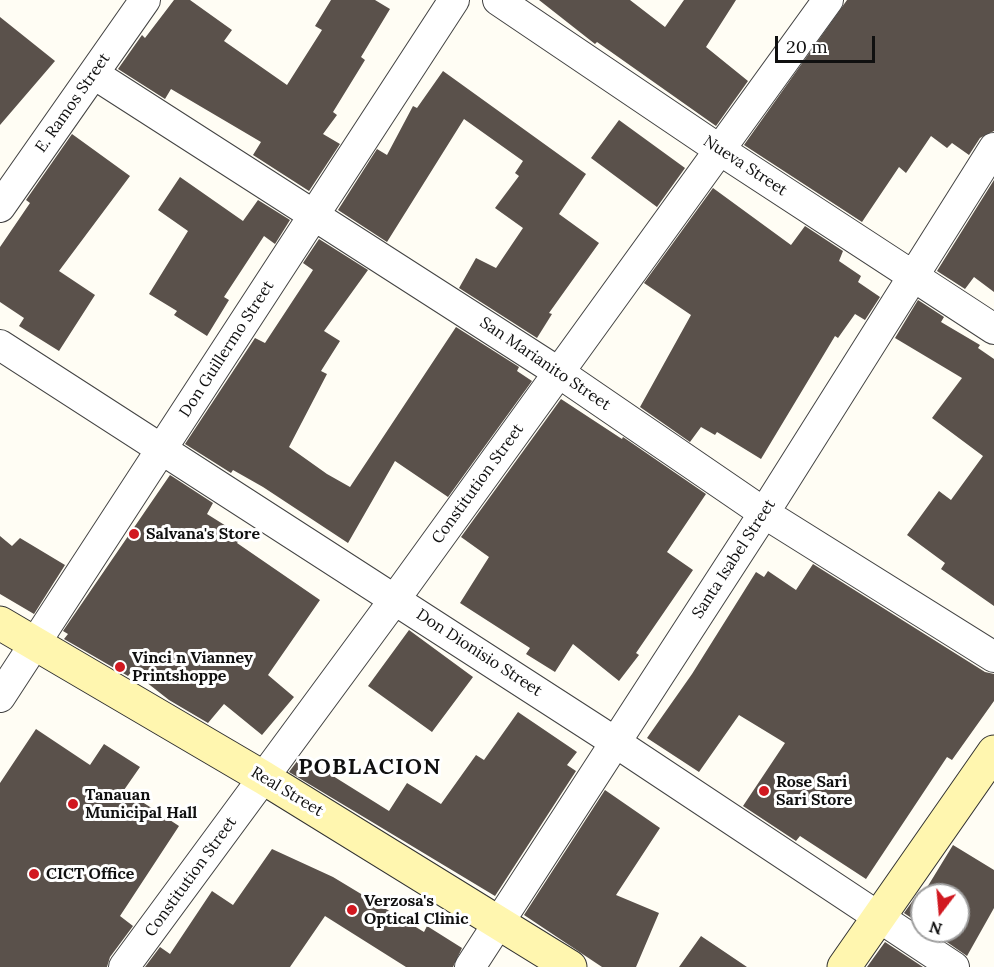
<!DOCTYPE html>
<style>
body{margin:0}
#map{position:relative;width:994px;height:967px;overflow:hidden;background:#fffdf4;font-family:Lora,serif}
canvas{display:block}
.north{position:absolute;left:910px;top:883px;width:60px;height:60px;box-sizing:border-box;background:#fff;border:2px solid #9f9f9f;border-radius:50%;rotate:196deg;font-size:16px;font-weight:700;line-height:24px;text-align:center;color:#101010}
.north::after{content:'';display:block;margin:auto;width:21px;height:27px;background:#d11820;clip-path:polygon(50% 0,100% 100%,50% 72%,0 100%)}
.scale{position:absolute;left:775px;top:36px;width:100px;height:27px;box-sizing:border-box;border:3px solid #101010;border-top:0;padding-left:8px;font-size:18px;line-height:21px;white-space:nowrap;color:#101010;-webkit-text-stroke:4px #fff;paint-order:stroke}
</style>
<div id="map">
<canvas width="994" height="967"></canvas>
<div class="north">N</div>
<div class="scale">20 m</div>
</div>
<script>
const ctx = document.querySelector('canvas').getContext('2d');
ctx.lineJoin = 'round';
function paint(path, color) { ctx.fillStyle = color; ctx.fill(path, 'evenodd'); }
function stroke(path, color, width, dash) { ctx.strokeStyle = color; ctx.lineWidth = width; ctx.lineCap = dash ? 'butt' : 'round'; ctx.setLineDash(dash || []); ctx.stroke(path); }
function label(font, color, halo, rows, align = 'center') {
  ctx.font = font + ' Lora,serif'; ctx.lineWidth = 6; ctx.setLineDash([]); ctx.textBaseline = 'middle'; ctx.strokeStyle = halo; ctx.fillStyle = color; for (const [text, x, y, turn = 0] of rows) {
    ctx.save(); ctx.translate(x, y); ctx.rotate((+turn || 0) * Math.PI / 180); ctx.textAlign = isNaN(turn) ? turn : align; if (halo) ctx.strokeText(text, 0, 0); ctx.fillText(text, 0, 0); ctx.restore();
  }
}
const building = new Path2D(`
 M174,0H190L232,30L224,41L287,85L322,30L315,26L331,0H375L390,9L361,57L365,60L333,112L337,115L323,134L340,144L309,191L253,155L261,142L171,89L165,99L118,69L142,35L145,38Z
 M539,0H630L665,27L684,0H736L706,47L748,81L716,126L597,42L595,44Z
 M847,0H994V131L980,138L969,155L952,143L947,148L931,136L906,173L899,167L862,222L744,145Z
 M0,17L55,61L0,125Z
 M443,71L586,174L559,214L599,243L549,313L552,314L537,338L459,288L476,258L496,268L523,228L495,208L519,176L515,173L523,161L464,119L387,242L338,210L377,149L387,155L413,106L417,108Z
 M619,120L685,168L657,207L591,158Z
 M72,134L130,176L59,271L95,295L59,351L19,326L24,318L0,302V247L30,203L26,200Z
 M180,177L243,221L258,200L290,220L275,244L264,236L224,297L229,300L207,336L174,315L177,311L149,294L188,231L158,210Z
 M994,180V292L974,277L965,289L937,271Z
 M713,188L791,245L805,226L843,251L839,261L861,276L858,282L880,297L865,320L855,314L838,338L835,336L761,459L717,432L715,435L701,427L690,442L640,407L691,315L644,283Z
 M319,239L368,270L324,331L340,341L321,371L327,374L289,447L327,474L350,487L456,327L519,367L517,371L532,381L448,497L395,461L348,543L263,487L233,470L231,473L185,444L255,338L265,343L313,270L303,263Z
 M918,300L944,317L941,322L980,345L978,348L994,359V606L941,569L945,563L907,535L939,491L951,500L983,456L932,418L962,378L895,338Z
 M561,399L622,439L623,437L706,494L667,552L693,570L636,653L639,655L619,681L573,644L555,672L526,654L530,648L460,603L489,557L461,537Z
 M170,475L213,503L207,514L242,536L237,543L320,600L268,675L294,697L262,735L224,704L208,723L169,700L132,671L128,676L64,639L68,634L63,631Z
 M0,536L12,546L20,538L65,565L34,614L0,594Z
 M813,564L985,672L994,674V701L952,760L947,757L866,879L800,836L796,841L743,806L785,743L739,715L699,772L647,738L692,674L756,572L764,577L768,571L796,590Z
 M409,630L473,677L432,732L368,686Z
 M518,712L577,752L567,765L576,771L495,896L289,772L301,756L389,811L407,783L441,804L476,755L484,760Z
 M36,729L90,765L104,744L140,767L124,790L179,826L120,916L133,926L110,957L107,967H0V783Z
 M605,790L660,828L616,895L659,913L636,967H602L524,915Z
 M953,845L994,870V908L967,956L931,931H958V895H922V925L904,913L919,892L923,894Z
 M272,849L333,877L424,932L427,926L462,948L453,967H406L325,916L290,967H145L160,947L170,954L212,891L233,905Z
 M701,936L747,967H679Z
 M885,942L923,967H867Z`);
const street = new Path2D(`
 M498,0L720,150L994,329
 M94,74L558,372L764,513L994,657
 M0,207L145,0
 M0,345L615,742L954,967
 M0,697L454,0
 M124,967L395,599L828,0
 M470,967L764,513L994,148`);
const secondary = new Path2D(`
 M0,623L264,778L570,967
 M844,967L994,752`);
const markers = [
 [134,534,6,"#d11820"],
 [120,667,6,"#d11820"],
 [764,791,6,"#d11820"],
 [73,804,6,"#d11820"],
 [34,874,6,"#d11820"],
 [352,910,6,"#d11820"]
];
const streetNames = [
 ["E. Ramos Street",73,103,-55],
 ["Nueva Street",745,166,33],
 ["Don Guillermo Street",227,349,-57],
 ["San Marianito Street",545,364,34],
 ["Constitution Street",478,484,-54],
 ["Santa Isabel Street",734,559,-57],
 ["Don Dionisio Street",479,653,33],
 ["Real Street",287,792,31],
 ["Constitution Street",191,877,-54]
];
const poiNames = [
 ["Salvana's Store",146,534],
 ["Vinci n Vianney",132,658],
 ["Printshoppe",132,676],
 ["Rose Sari",776,782],
 ["Sari Store",776,800],
 ["Tanauan",85,795],
 ["Municipal Hall",85,813],
 ["CICT Office",46,874],
 ["Verzosa's",364,901],
 ["Optical Clinic",364,919]
];
const districtNames = [
 ["POBLACION",370,768]
];
paint(building, '#5a514b');
stroke(street, '#434343', 32);
stroke(secondary, '#323232', 35);
stroke(street, '#fff', 30);
stroke(secondary, '#fff6af', 33);
for (const [x, y, r, color] of markers) { const dot = new Path2D(); dot.arc(x, y, r, 0, 2 * Math.PI); ctx.fillStyle = color; ctx.fill(dot); stroke(dot, '#fff', 2); }
label('16px', '#101010', '#fff', streetNames);
label('bold 16px', '#101010', '#fff', poiNames, 'left');
ctx.letterSpacing = '1.5px';
label('bold 22px', '#101010', '#fff', districtNames);
ctx.letterSpacing = '0px';
</script>
